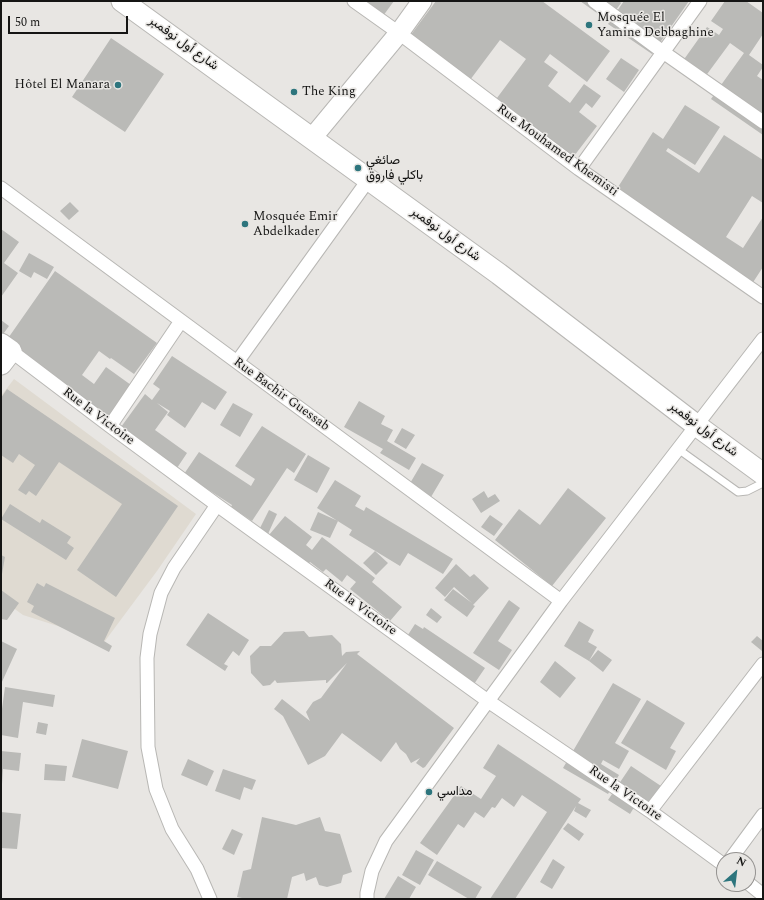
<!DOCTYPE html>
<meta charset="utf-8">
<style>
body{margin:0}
#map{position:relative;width:764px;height:900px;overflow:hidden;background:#e8e6e3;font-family:Spectral,serif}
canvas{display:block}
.frame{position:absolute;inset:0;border:2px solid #151514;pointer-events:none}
.north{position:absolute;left:716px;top:852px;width:40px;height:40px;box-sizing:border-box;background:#e8e6e3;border:1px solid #949290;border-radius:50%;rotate:28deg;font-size:11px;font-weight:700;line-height:16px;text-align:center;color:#151514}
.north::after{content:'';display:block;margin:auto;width:14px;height:18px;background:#2d757d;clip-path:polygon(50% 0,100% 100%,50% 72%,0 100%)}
.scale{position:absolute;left:8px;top:16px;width:120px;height:18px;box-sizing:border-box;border:2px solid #151514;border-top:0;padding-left:5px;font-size:12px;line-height:14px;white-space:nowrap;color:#151514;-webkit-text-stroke:3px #e8e6e3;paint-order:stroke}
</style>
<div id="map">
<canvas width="764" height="900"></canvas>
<div class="frame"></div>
<div class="north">N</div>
<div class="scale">50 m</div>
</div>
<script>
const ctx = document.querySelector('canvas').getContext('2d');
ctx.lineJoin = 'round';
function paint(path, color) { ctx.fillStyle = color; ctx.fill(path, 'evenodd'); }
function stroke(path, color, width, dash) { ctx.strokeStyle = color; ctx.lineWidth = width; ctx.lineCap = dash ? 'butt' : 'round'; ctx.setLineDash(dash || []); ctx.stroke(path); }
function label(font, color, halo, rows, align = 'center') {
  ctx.font = font + ' Spectral,Vazirmatn,serif'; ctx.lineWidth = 3; ctx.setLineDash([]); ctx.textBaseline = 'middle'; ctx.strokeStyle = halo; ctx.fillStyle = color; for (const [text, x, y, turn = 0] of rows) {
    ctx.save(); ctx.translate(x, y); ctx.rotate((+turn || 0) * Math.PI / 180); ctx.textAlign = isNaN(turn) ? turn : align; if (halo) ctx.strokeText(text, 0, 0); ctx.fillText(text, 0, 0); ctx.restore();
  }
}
const built = new Path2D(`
 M14,379L196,514L157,571L105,641L23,615L1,599V396Z`);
const building = new Path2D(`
 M362,1H394L383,16Z
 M436,1H542L610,51L587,82L550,54L544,62L558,72L548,86L570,103L584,84L601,96L592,108L586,103L579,112L597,126L571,160L494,102L526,59L500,40L467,84L407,40Z
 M580,1H619L621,3L608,21Z
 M624,1H651L653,2L654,1H689L652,54L608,24Z
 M725,1H746L763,13V34L749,55L763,65V67L757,76L763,80V135L711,99L744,53L730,43L702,81L680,65L707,27L719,35L723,29L711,21Z
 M111,38L164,74L125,132L72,97Z
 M621,58L639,70L624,92L606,79Z
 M685,105L720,127L695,165L668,148L666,151L699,173L724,135L763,160V203L752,196L726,237L743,248L763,217V267L748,290L613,195L653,132L663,139Z
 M70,202L79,211L69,220L60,211Z
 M1,229L19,242L4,263L18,273L1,297Z
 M29,253L54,267L47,279L34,272L31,278L19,271Z
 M55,271L157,343L134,374L111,358L110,359L99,351L82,375L94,384L106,367L131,385L109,416L104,413L100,419L4,344Z
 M1,320L9,326L1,337Z
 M172,356L227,392L215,410L202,402L185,428L167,415L170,411L157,403L168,412L155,430L187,453L177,468L121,427L145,394L152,400L160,389L153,384Z
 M7,389L178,506L116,597L77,570L122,504L59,462L36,496L29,491L26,495L18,490L35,465L19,454L13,463L1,455V398Z
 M359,401L385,416L381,424L393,430L387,441L416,458L409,470L380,453L383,449L344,427Z
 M233,403L253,414L240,437L220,425Z
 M262,426L306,454L294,473L287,468L252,521L231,507L232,505L184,474L199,452L251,486L255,479L235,466Z
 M402,428L415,435L406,449L394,442Z
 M308,455L330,468L317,493L294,480Z
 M422,463L444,475L431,497L409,485Z
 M335,480L361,496L355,506L364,511L366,507L453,559L443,574L408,553L400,566L349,535L352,530L317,508Z
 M568,488L606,518L552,586L495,540L519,509L540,525Z
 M484,491L488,498L495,494L500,501L481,513L472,499Z
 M10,504L40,523L42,519L71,537L67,543L74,548L66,560L1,519Z
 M269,510L277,514L268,534L259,530Z
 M318,512L338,521L330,538L310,530Z
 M490,515L503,524L494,536L481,527Z
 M285,516L312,537L306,545L312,550L322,537L375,578L372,582L402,607L390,621L350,589L356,582L347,575L342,582L326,569L323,572L310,562L307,566L269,535Z
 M375,551L388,563L376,575L363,563Z
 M1,555L5,557L2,574L1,573Z
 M456,564L470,577L474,574L489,588L473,605L475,606L467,617L444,600L453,589L472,603L454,587L445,597L435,588Z
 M37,583L44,587L46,583L115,618L104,641L112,646L109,652L31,612L34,606L27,602Z
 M1,590L19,603L7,620L1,619Z
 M509,600L520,608L498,641L512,650L499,670L473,653Z
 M431,608L442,617L437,623L426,615Z
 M208,613L249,640L239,656L233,651L224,664L228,666L225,671L186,645Z
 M579,621L594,630L588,642L597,647L589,661L564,646Z
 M415,624L423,629L424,627L485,668L472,687L404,641Z
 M304,631L309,637L332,635L341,644L342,656L346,652L360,651L357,654L454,728L425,767L423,768L416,763L420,758L411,763L406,754L400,749L396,742L381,762L342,733L325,756L308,765L283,716L274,709L282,699L310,721L306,712L313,702L321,698L347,663L327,683H326V680L277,683L275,680L270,685L263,686L251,673L250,656L260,646H271L284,632Z
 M757,636L763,641V649L762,651L751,642Z
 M1,641L17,649L1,684Z
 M598,650L612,660L603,672L589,661Z
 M555,661L576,678L560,698L540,682Z
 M613,683L641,699L615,743L629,751L619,769L603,760L601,764L619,775L608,794L563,768Z
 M5,687L55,695L53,707L23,702L18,738L1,735V716Z
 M647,700L685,723L670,748L676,751L666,770L621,743Z
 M38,722L48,724L46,735L36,733Z
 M82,739L128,751L118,789L72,777Z
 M498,744L581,799L578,803L591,810L586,818L574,811L576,806L515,899H490L547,812L522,795L514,807L502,798L495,808L492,807L484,818L475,812L464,828L458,824L437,855L420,843L461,786L481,799L496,776L483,768Z
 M1,751L21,753L19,771L3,769L2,784H1Z
 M188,759L214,771L207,786L181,775Z
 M45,764L67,766L65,781L44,780Z
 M631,766L661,786L647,807L638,801L630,814L608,800Z
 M223,769L256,780L252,790L244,787L240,800L215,791Z
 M1,812L21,814L17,849L1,848Z
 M262,817L296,825L320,817L325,831L340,834L352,872L343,875L341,883L327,887L319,885L316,877L306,881L304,873L292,877L287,899H247L237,897L243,871L251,869Z
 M568,823L584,834L579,841L563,829Z
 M232,829L243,834L234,855L222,849Z
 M416,850L434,860L420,885L402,875Z
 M553,859L565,867L552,889L540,882Z
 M437,861L482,887L475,899H469L428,875Z
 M398,876L416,887L409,899H384Z`);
const lane = new Path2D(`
 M678,449L738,492L747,491L763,483`);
const street = new Path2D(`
 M354,1L399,33L579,169L763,297
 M594,1L663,52L763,122
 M579,169L700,1
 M1,188L561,601
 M11,351L110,426L217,505L488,701L650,811L724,865
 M237,362L369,179
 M110,426L181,321
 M650,811L763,664
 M730,860L763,815
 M748,883L763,895
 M210,899L197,869L172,829L156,789L148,747L147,658L150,634L161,593L174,568L217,505
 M367,899V893L372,871L386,841L488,701L561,601L763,339`);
const secondary = new Path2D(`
 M312,138L399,33L422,1`);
const primary = new Path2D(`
 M122,1L499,274L696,425L763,474
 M1,344L11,351L1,364`);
const markers = [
 [589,25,4,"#2d757d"],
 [118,85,4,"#2d757d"],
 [294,92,4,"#2d757d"],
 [358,168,4,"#2d757d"],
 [245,224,4,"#2d757d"],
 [429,792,4,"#2d757d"]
];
const poiNames = [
 ["Mosquée El",597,18],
 ["Yamine Debbaghine",597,33],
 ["Hôtel El Manara",110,85,"right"],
 ["The King",302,92],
 ["صائغي",366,161],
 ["باكلي فاروق",366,176],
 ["Mosquée Emir",253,217],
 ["Abdelkader",253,232],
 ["مداسي",437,792]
];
const streetNames = [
 ["شارع أول نوفمبر",183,44,36],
 ["Rue Mouhamed Khemisti",557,151,36],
 ["شارع أول نوفمبر",445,235,36],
 ["Rue Bachir Guessab",281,395,36],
 ["Rue la Victoire",98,417,37],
 ["شارع أول نوفمبر",703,430,37],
 ["Rue la Victoire",360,608,36],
 ["Rue la Victoire",625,794,35]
];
paint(built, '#dfdad1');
paint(building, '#babab7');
stroke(lane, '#b8b7b4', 9);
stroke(street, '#b8b7b4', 15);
stroke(secondary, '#b8b7b4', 21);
stroke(primary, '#b8b7b4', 23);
stroke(lane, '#fff', 7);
stroke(street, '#fff', 13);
stroke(secondary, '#fff', 19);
stroke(primary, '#fff', 21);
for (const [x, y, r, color] of markers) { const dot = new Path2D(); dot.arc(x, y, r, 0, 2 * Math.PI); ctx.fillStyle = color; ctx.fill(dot); stroke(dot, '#e8e6e3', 1.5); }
label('13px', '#151514', '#e8e6e3', poiNames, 'left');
label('13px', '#151514', '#e8e6e3', streetNames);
</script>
